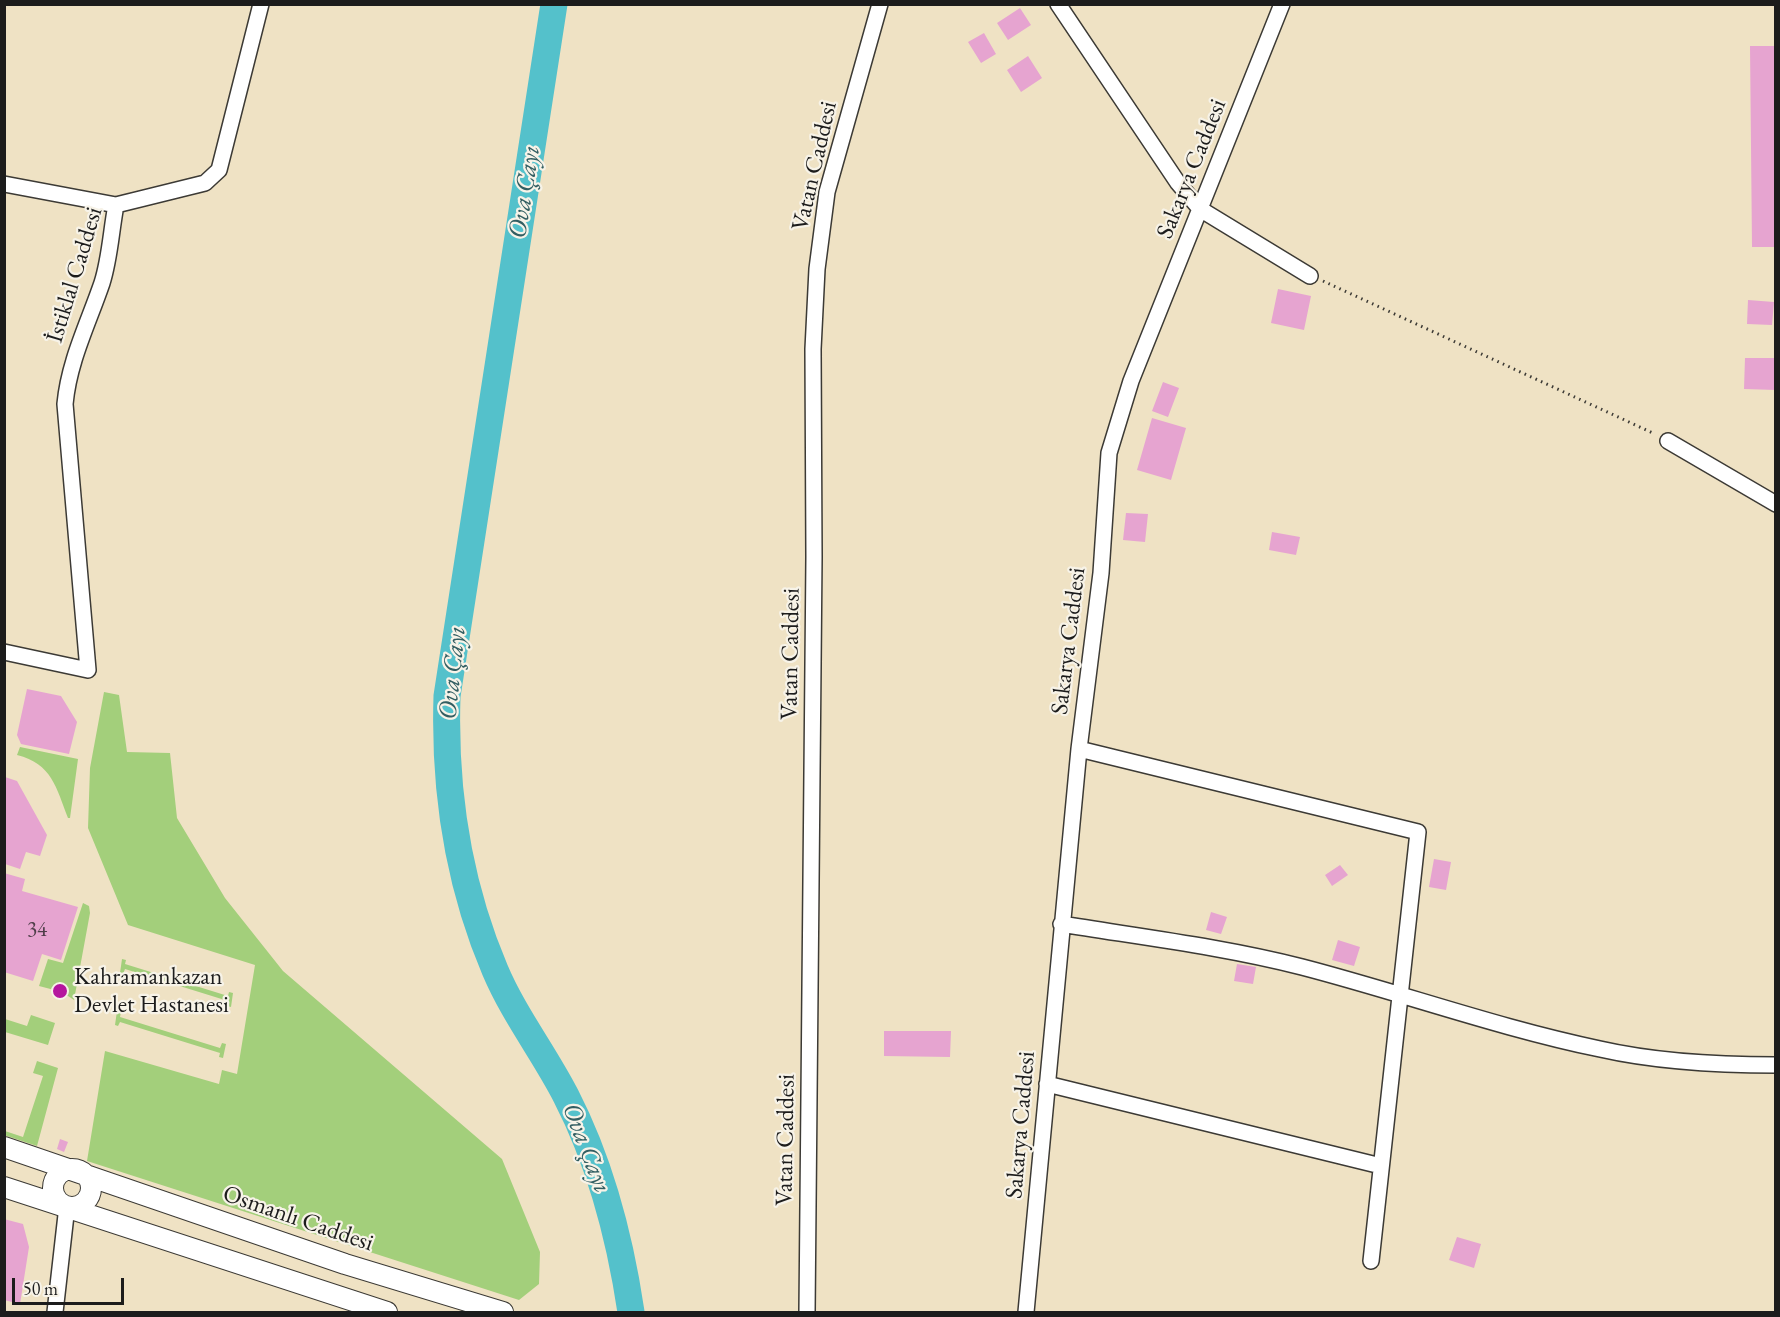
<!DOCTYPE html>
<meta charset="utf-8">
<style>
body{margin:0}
#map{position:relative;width:1780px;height:1317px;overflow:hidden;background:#efe2c4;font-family:"EB Garamond",serif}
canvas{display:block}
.frame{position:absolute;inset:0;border:6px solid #1c1c1c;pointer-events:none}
.scale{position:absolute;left:12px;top:1278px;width:112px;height:27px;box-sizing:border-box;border:3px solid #1c1c1c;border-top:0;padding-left:8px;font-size:18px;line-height:21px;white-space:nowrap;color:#1c1c1c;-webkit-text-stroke:4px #f7f3e8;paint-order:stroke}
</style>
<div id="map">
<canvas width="1780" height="1317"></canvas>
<div class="frame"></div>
<div class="scale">50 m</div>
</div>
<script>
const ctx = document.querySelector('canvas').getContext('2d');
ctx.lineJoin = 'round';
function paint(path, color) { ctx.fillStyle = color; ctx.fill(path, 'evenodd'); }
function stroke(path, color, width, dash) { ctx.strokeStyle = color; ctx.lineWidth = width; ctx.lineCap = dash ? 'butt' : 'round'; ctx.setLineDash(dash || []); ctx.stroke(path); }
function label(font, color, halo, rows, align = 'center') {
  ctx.font = font + ' "EB Garamond",serif'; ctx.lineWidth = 4.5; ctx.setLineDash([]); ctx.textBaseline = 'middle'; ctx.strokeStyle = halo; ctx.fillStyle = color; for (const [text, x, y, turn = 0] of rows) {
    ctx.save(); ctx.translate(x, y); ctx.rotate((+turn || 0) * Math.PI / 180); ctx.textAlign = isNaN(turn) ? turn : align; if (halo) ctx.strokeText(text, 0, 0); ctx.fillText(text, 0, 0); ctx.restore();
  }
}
const green = new Path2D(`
 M104,692L119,695L127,752L170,753L177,818L225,898L283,971L502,1159L540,1252L539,1284L519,1300L87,1161L105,1051L219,1084L222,1070L237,1074L255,965L128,925L88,828L90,768Z
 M20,747L78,759L70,818H68C56,787 52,764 17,755Z
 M83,903L89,906L90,913L74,1000L62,992L39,986L48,959L63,963Z
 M122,959L126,960L125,964L228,996L229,992L233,993L231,1007L227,1006L228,1001L125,969L123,974L120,973Z
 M117,1011L121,1012L120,1017L220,1048L222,1043L226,1044L223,1058L219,1057L220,1053L120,1022L118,1026L115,1025Z
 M31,1015L55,1023L48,1045L5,1032V1019L27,1026Z
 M37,1061L58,1068L37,1146L4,1135L5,1131L23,1137L43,1076L33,1073Z`);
const river = new Path2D(`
 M554,4L447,696C444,790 458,883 495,970C514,1015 544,1053 566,1096C601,1164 620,1238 631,1312`);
const building = new Path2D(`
 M1020,8L1031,25L1008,40L997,23Z
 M984,33L996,54L981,63L968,42Z
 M1750,46H1776V247H1752Z
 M1028,56L1042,78L1021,92L1007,70Z
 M1278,289L1311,296L1304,330L1271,323Z
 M1748,300L1774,302L1772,325L1747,324Z
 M1745,358H1776V390L1744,389Z
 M1163,382L1179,388L1168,417L1152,411Z
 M1152,418L1186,428L1171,480L1137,470Z
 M1126,513L1148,514L1145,542L1123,540Z
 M1272,532L1300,537L1296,555L1269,550Z
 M27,689L61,696L77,722L69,754L21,744L17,735Z
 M5,777L17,781L47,835L40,856L26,852L20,869L5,864Z
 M1434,859L1451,862L1446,890L1429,887Z
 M1340,865L1348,875L1332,886L1325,875Z
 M4,873L25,879L22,891L78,907L61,960L42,954L33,981L4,972Z
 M1211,912L1227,917L1221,934L1206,930Z
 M1338,940L1360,947L1354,966L1332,960Z
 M1237,964L1256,967L1253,984L1234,981Z
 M884,1031H951L950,1057L884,1056Z
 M60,1139L68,1142L64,1152L57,1149Z
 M4,1219L23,1224L29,1247L20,1304L4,1300Z
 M1457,1237L1481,1244L1474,1268L1449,1260Z`);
const path = new Path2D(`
 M1323,281L1655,434`);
const minor = new Path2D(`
 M1058,4L1178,183L1200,209L1310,276
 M4,184L116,205
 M1668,441L1776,504
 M4,652L88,670L65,404C69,361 88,324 102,283C110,258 111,231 116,205L205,183L219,170L261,4
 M1079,749L1418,832L1371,1261
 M1061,924C1141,937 1224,947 1302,967C1402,993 1499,1028 1600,1049C1657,1062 1717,1065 1776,1065
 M1047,1084L1381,1166
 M55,1312L67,1206
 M807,1312L814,557L813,349L817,269L827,192L880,4
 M1026,1312L1079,749L1101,573L1109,453L1131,381L1282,4`);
const major = new Path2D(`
 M4,1147L345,1264L503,1312
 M53 1188a19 19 0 1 1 38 0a19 19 0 1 1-38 0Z
 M4,1187L387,1312`);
const markers = [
 [60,991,8,"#b5179e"]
];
const numberNames = [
 ["34",37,930]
];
const streetNames = [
 ["Vatan Caddesi",815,166,-77],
 ["Sakarya Caddesi",1192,169,-68],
 ["İstiklal Caddesi",75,275,-73],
 ["Sakarya Caddesi",1069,641,-83],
 ["Vatan Caddesi",791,654,-89],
 ["Sakarya Caddesi",1021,1125,-85],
 ["Vatan Caddesi",786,1140,-89],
 ["Osmanlı Caddesi",298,1219,19]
];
const poiNames = [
 ["Kahramankazan",74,977],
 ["Devlet Hastanesi",74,1005]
];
const waterNames = [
 ["Ova Çayı",525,192,-81],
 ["Ova Çayı",453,673,-84],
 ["Ova Çayı",586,1148,69]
];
paint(green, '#a3cf7b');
stroke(river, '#54c1cb', 27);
paint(building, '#e6a4d0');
stroke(minor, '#3c3a35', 18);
stroke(major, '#3c3a35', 22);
stroke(path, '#3c3a35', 3, [1.5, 4.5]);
stroke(minor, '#fff', 15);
stroke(major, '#fff', 20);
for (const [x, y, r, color] of markers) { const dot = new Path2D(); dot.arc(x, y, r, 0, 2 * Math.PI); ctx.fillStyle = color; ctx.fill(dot); stroke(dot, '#f7f3e8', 2); }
label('21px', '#4e3e49', null, numberNames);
label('24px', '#1c1c1c', '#f7f3e8', streetNames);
label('24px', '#1c1c1c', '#f7f3e8', poiNames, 'left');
label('italic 26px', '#325e62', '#f7f3e8', waterNames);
</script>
